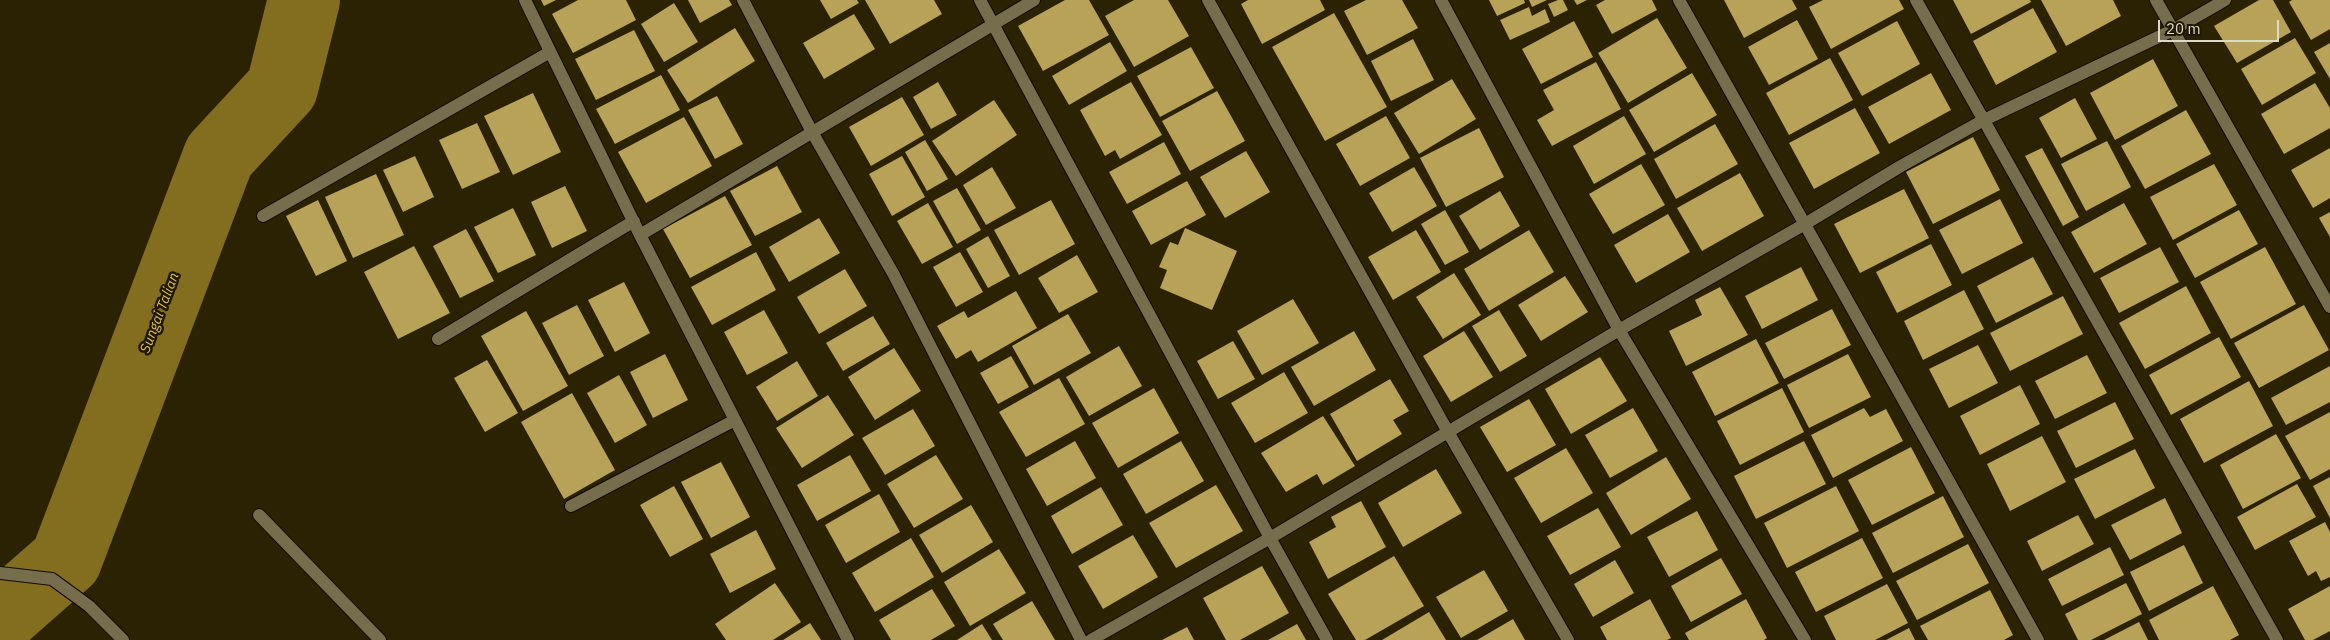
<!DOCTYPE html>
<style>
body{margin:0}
#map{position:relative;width:2330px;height:640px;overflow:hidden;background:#2a2203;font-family:"IBM Plex Sans",sans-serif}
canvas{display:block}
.scale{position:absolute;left:2158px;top:20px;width:121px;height:22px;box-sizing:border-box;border:2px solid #ddd8c7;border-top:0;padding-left:6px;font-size:15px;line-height:18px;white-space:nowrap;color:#ddd8c7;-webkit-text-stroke:4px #201800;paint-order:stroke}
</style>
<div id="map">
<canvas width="2330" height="640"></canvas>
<div class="scale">20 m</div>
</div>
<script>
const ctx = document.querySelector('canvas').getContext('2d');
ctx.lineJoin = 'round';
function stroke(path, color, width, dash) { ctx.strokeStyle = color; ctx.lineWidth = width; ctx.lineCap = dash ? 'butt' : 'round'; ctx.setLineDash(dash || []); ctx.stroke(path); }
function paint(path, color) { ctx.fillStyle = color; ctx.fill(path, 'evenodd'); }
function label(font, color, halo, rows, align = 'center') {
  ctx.font = font + ' "IBM Plex Sans",sans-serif'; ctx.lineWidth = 5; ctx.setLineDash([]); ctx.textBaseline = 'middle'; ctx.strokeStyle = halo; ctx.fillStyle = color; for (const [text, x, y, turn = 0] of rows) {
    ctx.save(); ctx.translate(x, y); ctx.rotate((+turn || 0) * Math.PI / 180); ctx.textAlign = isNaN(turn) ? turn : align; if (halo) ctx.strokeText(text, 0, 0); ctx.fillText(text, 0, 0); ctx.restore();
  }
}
const river = new Path2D(`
 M0,618L66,560L219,156L282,88L304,0`);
const building = new Path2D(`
 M541,0H556L544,6Z
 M578,0H626L636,20L573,53L552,14Z
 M688,0H729L732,5L700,23Z
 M820,0H857L859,3L831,19Z
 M865,0H934L942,14L890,44Z
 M1065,0H1089L1109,35L1043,71L1018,26Z
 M1134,0H1168L1189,36L1134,67L1105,16Z
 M1248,0H1320L1325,10L1262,44L1241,4Z
 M1366,0H1402L1418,28L1367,55L1344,11Z
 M1489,0H1524L1525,3L1497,16Z
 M1529,0H1547L1532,7Z
 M1558,0H1563L1568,10L1554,17L1548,4Z
 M1574,0H1587L1577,5Z
 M1605,0H1652L1657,10L1612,34L1596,5Z
 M1724,0H1792L1797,9L1744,38Z
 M1823,0H1899L1904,9L1831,49L1809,7Z
 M1953,0H2030L2031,2L1971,34Z
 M2041,0H2113L2121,16L2066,46Z
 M2259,0H2273L2291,32L2237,63L2214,26Z
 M2292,0H2330V29L2311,40L2289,2Z
 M674,3L698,42L664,62L641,24Z
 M1529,7L1532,16L1545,9L1550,22L1510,40L1500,20Z
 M2033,8L2057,52L1996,85L1973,41Z
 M1334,13L1387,107L1325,141L1272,47Z
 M854,14L875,49L824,79L803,43Z
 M1657,18L1687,68L1628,103L1598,53Z
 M1797,20L1818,59L1769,85L1748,47Z
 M1574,21L1593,57L1541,84L1522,49Z
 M1897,21L1920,64L1862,96L1838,53Z
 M735,28L755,61L688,103L667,70Z
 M634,30L655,71L596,100L575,59Z
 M2295,38L2316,73L2262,105L2241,69Z
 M1413,39L1434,80L1391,101L1371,61Z
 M1110,42L1127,71L1069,105L1052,76Z
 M2330,43V79L2314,52Z
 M1191,47L1214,88L1160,117L1137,76Z
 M1830,58L1853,100L1789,135L1766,93Z
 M2153,59L2178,106L2115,140L2090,93Z
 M1596,62L1621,109L1552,146L1537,120L1554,110L1543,90Z
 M1692,73L1717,115L1654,152L1629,110Z
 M1931,73L1951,110L1889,144L1868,107Z
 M661,75L680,110L615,144L596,109Z
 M1452,79L1476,119L1419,154L1394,113Z
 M938,82L957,115L931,129L913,97Z
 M1131,82L1162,135L1120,159L1115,150L1105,156L1080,110Z
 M2315,83L2330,108V128L2284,154L2261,114Z
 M1217,91L1245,141L1190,171L1162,121Z
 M533,93L561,152L513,175L484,116Z
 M717,96L743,144L715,159L688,110Z
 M902,97L924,135L871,166L849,127Z
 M2075,98L2097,139L2061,158L2039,118Z
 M994,100L1017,135L956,176L932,141Z
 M1855,108L1880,153L1814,189L1789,143Z
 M2186,110L2211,154L2145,189L2121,146Z
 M1386,116L1410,158L1360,186L1336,144Z
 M1624,116L1646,154L1594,184L1573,146Z
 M684,117L712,166L646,203L618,152Z
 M477,123L500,172L462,189L439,140Z
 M1715,124L1738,164L1676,199L1654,159Z
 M1479,128L1504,177L1446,207L1420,158Z
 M1973,137L2000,190L1933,224L1906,172Z
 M925,140L948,179L927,191L905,152Z
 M2107,141L2131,187L2086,211L2061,164Z
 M1164,142L1181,174L1127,204L1109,172Z
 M2042,148L2079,217L2063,226L2025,156Z
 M2330,148V198L2313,208L2291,170Z
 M1246,151L1270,192L1225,218L1200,177Z
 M415,156L434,197L403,212L383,170Z
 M902,156L925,197L892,216L869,174Z
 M1641,164L1665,205L1613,234L1589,194Z
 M2214,164L2237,205L2173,240L2150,197Z
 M777,166L802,212L755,236L730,191Z
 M992,167L1016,208L986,225L963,185Z
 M1414,167L1437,206L1392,232L1369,193Z
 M1740,173L1764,216L1702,251L1677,208Z
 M376,174L404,235L353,258L325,197Z
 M1187,181L1206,215L1151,245L1132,211Z
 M565,186L587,231L552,248L531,202Z
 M957,188L981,230L957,244L933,201Z
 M1904,189L1929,238L1860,273L1834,224Z
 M1500,191L1520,226L1480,250L1459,216Z
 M725,196L752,245L690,278L663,229Z
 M2000,199L2023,243L1962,274L1939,230Z
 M318,200L347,261L316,276L286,216Z
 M1051,200L1075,244L1019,275L994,230Z
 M928,203L953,247L922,264L897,221Z
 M2124,203L2147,244L2094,273L2071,232Z
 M513,208L536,255L498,273L474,227Z
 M1445,210L1469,252L1445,265L1421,224Z
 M2239,210L2258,244L2195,278L2176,244Z
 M2330,212V237L2319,218Z
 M1668,214L1690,252L1636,283L1614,245Z
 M819,218L840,253L789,282L769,247Z
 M1185,228L1237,251L1212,310L1160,288L1167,270L1159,267L1170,242L1178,245Z
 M466,229L494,281L460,298L433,246Z
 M1416,230L1441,272L1393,300L1368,257Z
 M1529,230L1554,272L1489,311L1464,269Z
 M988,236L1010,276L988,288L966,249Z
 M1931,244L1952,285L1897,313L1876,272Z
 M414,246L450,313L398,339L364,272Z
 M2160,247L2179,282L2119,313L2100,278Z
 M2265,247L2296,304L2231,339L2200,282Z
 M756,252L776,290L712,325L691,287Z
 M960,252L983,292L956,307L933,267Z
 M1077,255L1098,292L1059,313L1038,278Z
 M2033,257L2053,294L1996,323L1977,286Z
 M1801,267L1818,300L1762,329L1745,296Z
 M845,269L867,306L819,334L797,297Z
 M1454,273L1481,315L1443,339L1416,297Z
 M1565,276L1588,312L1541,341L1518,305Z
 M624,282L650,333L615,352L588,300Z
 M2186,286L2211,333L2145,369L2119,323Z
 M1720,287L1748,335L1686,366L1669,331L1702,315L1695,300Z
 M1964,290L1984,329L1923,360L1904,321Z
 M1016,291L1037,328L978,362L971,350L956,359L937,326L964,311L968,318Z
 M2063,296L2083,334L2010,371L1990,333Z
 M1293,299L1319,343L1262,375L1237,331Z
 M577,305L604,356L569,375L542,323Z
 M2304,305L2329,350L2259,388L2234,343Z
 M1832,309L1851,345L1784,379L1765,343Z
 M764,310L788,353L747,375L724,332Z
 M1499,310L1527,356L1500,372L1472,326Z
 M526,311L568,386L523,411L481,336Z
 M1068,314L1091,353L1034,385L1012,346Z
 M873,316L890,344L843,371L826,343Z
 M1354,331L1376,370L1314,406L1291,367Z
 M1464,331L1493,377L1451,402L1423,356Z
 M2219,337L2241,377L2171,415L2149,375Z
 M1756,339L1779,383L1715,416L1692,372Z
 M1233,341L1255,379L1218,399L1197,361Z
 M1978,345L1998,383L1949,408L1929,369Z
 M1119,346L1142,386L1089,416L1066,377Z
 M894,348L921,391L875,420L848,377Z
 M665,354L688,400L653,418L630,372Z
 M1848,354L1871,397L1809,428L1787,385Z
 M2087,355L2107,393L2055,419L2035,381Z
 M1011,356L1029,387L998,404L980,373Z
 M1600,357L1627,401L1571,434L1545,389Z
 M487,360L518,413L485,432L454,378Z
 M797,361L818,396L777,421L756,387Z
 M2330,366V402L2286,425L2271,398Z
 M1284,372L1308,413L1255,443L1231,403Z
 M619,375L647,425L615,443L587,393Z
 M1059,378L1085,424L1026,457L999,412Z
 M1390,379L1409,411L1393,420L1402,434L1357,461L1330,414Z
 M2249,381L2273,426L2204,463L2180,419Z
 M2020,385L2040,424L1980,455L1960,416Z
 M1154,388L1179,433L1118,468L1092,423Z
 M1782,388L1804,432L1740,465L1717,421Z
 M572,393L615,470L564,499L521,422Z
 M828,395L854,435L802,468L776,428Z
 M1529,399L1556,445L1507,472L1480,427Z
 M2115,402L2134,439L2076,468L2057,431Z
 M1633,408L1658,451L1610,478L1585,435Z
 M1864,408L1870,417L1886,409L1903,441L1833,478L1811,435Z
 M913,409L935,446L885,475L862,438Z
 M2330,412V469L2310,480L2285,436Z
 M1323,416L1355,466L1323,485L1317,474L1286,492L1261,453Z
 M2276,434L2301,478L2243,509L2220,465Z
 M2042,436L2066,482L2010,511L1987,464Z
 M1075,441L1096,478L1047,506L1026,469Z
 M1181,441L1204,481L1146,514L1123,474Z
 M1804,441L1826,484L1756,519L1734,476Z
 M1911,447L1935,493L1872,525L1848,480Z
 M1566,448L1593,493L1541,523L1514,478Z
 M2135,449L2155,488L2095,519L2074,479Z
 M850,455L871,491L817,521L797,485Z
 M936,455L963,499L914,528L887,484Z
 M1666,457L1691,499L1631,535L1606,493Z
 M721,462L750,517L711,538L681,482Z
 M1436,469L1462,513L1403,547L1378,503Z
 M2330,477V518L2313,486Z
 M2297,484L2316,517L2255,550L2237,517Z
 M1216,485L1243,531L1176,568L1149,523Z
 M674,486L703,539L670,557L640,505Z
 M1836,486L1859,531L1787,568L1764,523Z
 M1101,487L1123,525L1072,554L1051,516Z
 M879,494L900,532L846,563L825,525Z
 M1943,496L1964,537L1893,573L1872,533Z
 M2165,498L2182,533L2130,560L2111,525Z
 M1361,501L1386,547L1328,579L1309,542L1336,527L1331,517Z
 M971,505L993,542L942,573L919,535Z
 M1598,508L1621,547L1570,575L1547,536Z
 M1697,511L1718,550L1669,577L1647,537Z
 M2078,515L2094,544L2042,571L2027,541Z
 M2325,522L2330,532V577L2321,581L2316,571L2308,576L2289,541Z
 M756,530L776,569L730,593L710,554Z
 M1133,535L1158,577L1103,609L1078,566Z
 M911,538L934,577L875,612L852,573Z
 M1862,538L1883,578L1816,612L1795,572Z
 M1968,544L1989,583L1917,620L1896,581Z
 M2184,545L2203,583L2149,611L2130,572Z
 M2110,547L2124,575L2062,606L2048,579Z
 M999,549L1026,593L970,626L944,582Z
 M1394,556L1424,606L1365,640H1356L1328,594Z
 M1721,558L1742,594L1691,622L1671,586Z
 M1615,560L1634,593L1593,617L1574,584Z
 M1262,566L1289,613L1240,640H1226L1203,598Z
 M1484,570L1508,611L1461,638L1436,597Z
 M775,583L801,622L773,640H726L715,624Z
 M2126,583L2142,614L2091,640H2078L2065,614Z
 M1887,584L1908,623L1875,640H1836L1824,616Z
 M2213,586L2239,635L2230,640H2159L2149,620Z
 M2330,586V631L2313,640H2305L2288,609Z
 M932,589L955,626L931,640H891L879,620Z
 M1990,590L2013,635L2004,640H1928L1920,626Z
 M1650,599L1671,638L1667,640H1607L1600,627Z
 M1746,599L1767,638L1764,640H1689L1685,633Z
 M1032,601L1055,640H1003L993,624Z
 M1429,612L1446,640H1382Z
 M1513,619L1525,640H1477Z
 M2139,622L2148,640H2104Z
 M810,623L821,640H783Z
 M982,624L992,640H957Z
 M1297,624L1306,640H1268Z
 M1187,627L1194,640H1162Z
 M1909,628L1915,640H1886Z`);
const minor = new Path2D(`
 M525,0L640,235L848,640
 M743,0L812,132L894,275L1081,640
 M980,0L1270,538L1327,640
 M1208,0L1448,432L1568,640
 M1441,0L1619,330L1805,640
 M1679,0L2038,640
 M1916,0L2277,640
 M2156,0L2330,307
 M263,216L550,52
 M640,235L1034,0
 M438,339L634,221
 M571,506L735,420
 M259,515L380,640
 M0,573L52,579L89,606L123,640
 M1091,640L1270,538L1619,330L1805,224L1901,166L1982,121L2173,30L2225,0`);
const waterNames = [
 ["Sungai Talian",160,313,-69]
];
stroke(river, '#836e20', 72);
paint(building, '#b8a258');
stroke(minor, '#110b00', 14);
stroke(minor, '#766d4d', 12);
label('italic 14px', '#dec158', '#201800', waterNames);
</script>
